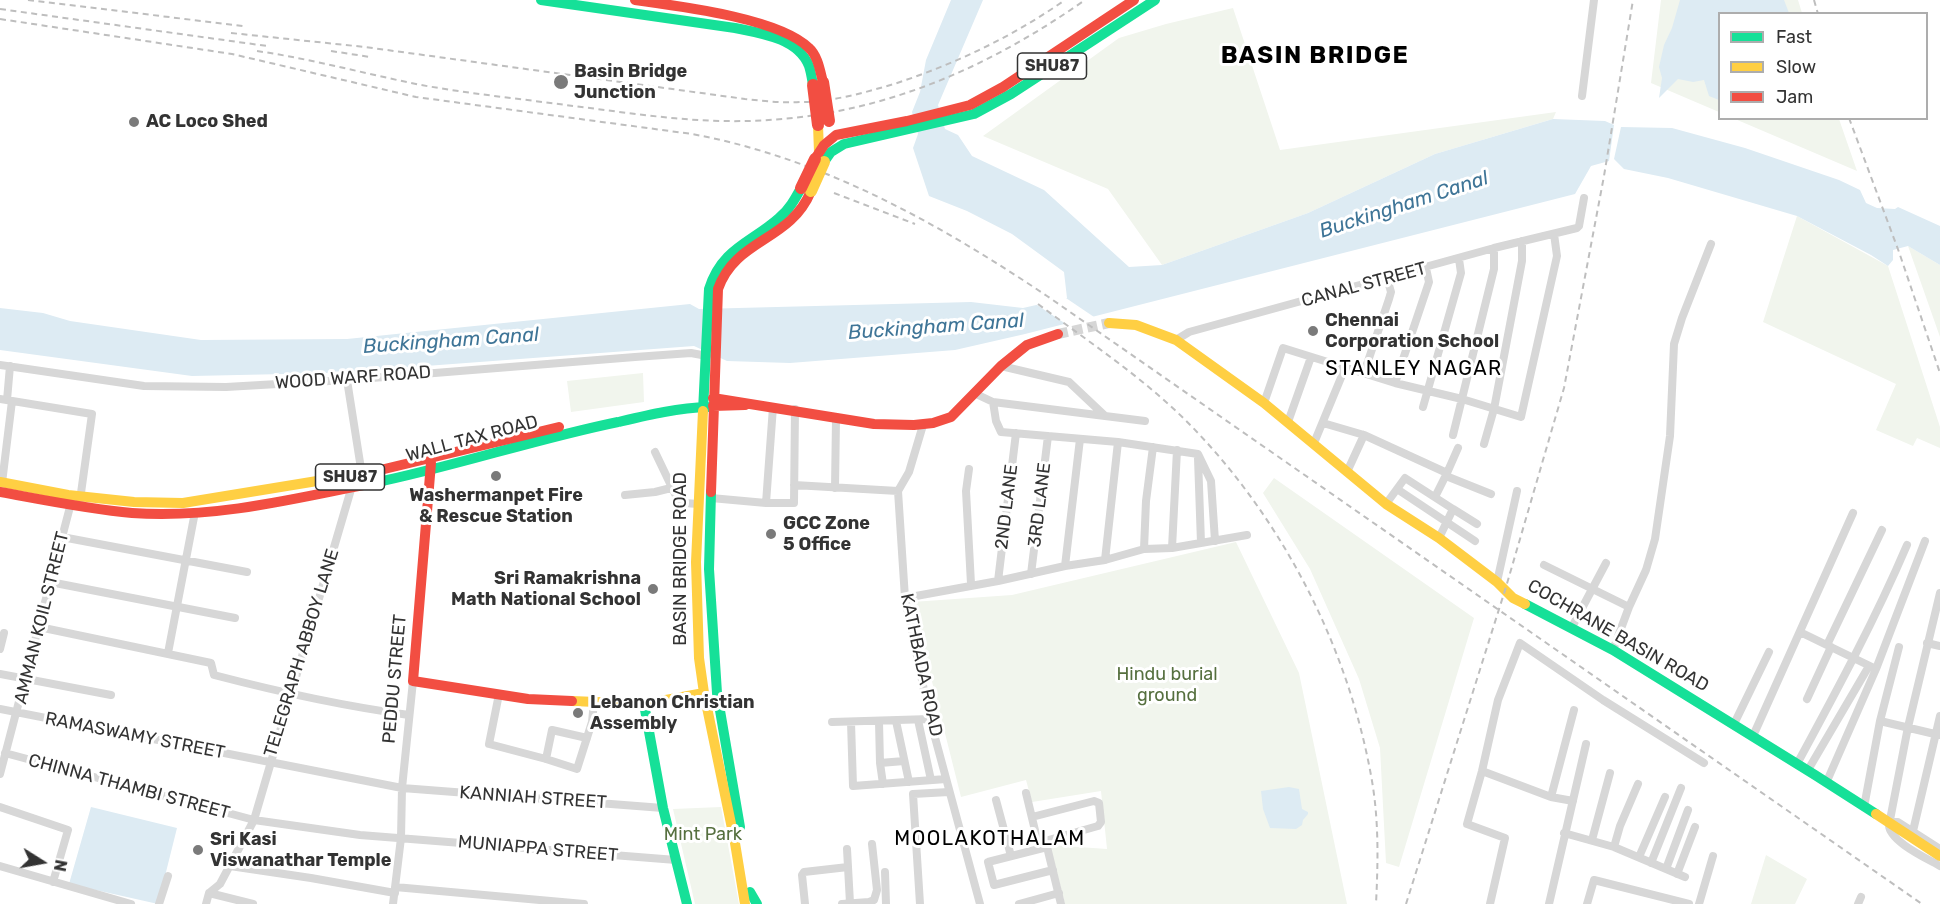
<!DOCTYPE html>
<style>
body{margin:0}
#map{position:relative;width:1940px;height:904px;overflow:hidden;background:#fff;font-family:Rubik,sans-serif}
canvas{display:block}
.legend{position:absolute;left:1718px;top:12px;width:210px;height:108px;box-sizing:border-box;background:#fff;border:2px solid #adadad;margin:0;padding:8px 10px;list-style:none;font-size:18px;color:#333}
.legend li{display:flex;align-items:center;gap:12px;height:30px}
.legend b{width:30px;border:2px solid #adadad}
.north{position:absolute;left:12px;top:832px;width:60px;height:60px;-webkit-text-stroke:4px #fff;paint-order:stroke;rotate:101deg;font-size:16px;font-weight:700;line-height:24px;text-align:center;color:#333}
.north::after{content:'';display:block;margin:auto;width:21px;height:27px;background:#333;clip-path:polygon(50% 0,100% 100%,50% 72%,0 100%)}
</style>
<div id="map">
<canvas width="1940" height="904"></canvas>
<ul class="legend">
<li><b style="height:8px;background:#16e098"></b>Fast</li>
<li><b style="height:8px;background:#ffcf43"></b>Slow</li>
<li><b style="height:8px;background:#f24e42"></b>Jam</li>
</ul>
<div class="north">N</div>
</div>
<script>
const ctx = document.querySelector('canvas').getContext('2d');
ctx.lineJoin = 'round';
function paint(path, color) { ctx.fillStyle = color; ctx.fill(path, 'evenodd'); }
function stroke(path, color, width, dash) { ctx.strokeStyle = color; ctx.lineWidth = width; ctx.lineCap = dash ? 'butt' : 'round'; ctx.setLineDash(dash || []); ctx.stroke(path); }
function label(font, color, halo, rows, align = 'center') {
  ctx.font = font + ' Rubik,sans-serif'; ctx.lineWidth = 6; ctx.setLineDash([]); ctx.textBaseline = 'middle'; ctx.strokeStyle = halo; ctx.fillStyle = color; for (const [text, x, y, turn = 0] of rows) {
    ctx.save(); ctx.translate(x, y); ctx.rotate((+turn || 0) * Math.PI / 180); ctx.textAlign = isNaN(turn) ? turn : align; if (halo) ctx.strokeText(text, 0, 0); ctx.fillText(text, 0, 0); ctx.restore();
  }
}
const green = new Path2D(`
 M1661,0H1798L1802,13L1720,14L1719,112L1651,83Z
 M1233,8L1280,150L1556,112L1553,119L1435,154L1308,213L1162,265L1108,189L983,136L1119,38L1166,24Z
 M1735,119H1839L1857,171Z
 M1797,216L1888,266L1940,427V448L1917,438L1913,446L1876,430L1896,384L1763,322Z
 M1908,246L1940,265V338V337Z
 M643,373L644,402L571,412L567,381Z
 M1274,478L1474,618L1399,867L1386,863L1380,748L1359,679L1310,569L1263,493Z
 M1236,542L1299,673L1347,904H1065L1050,845L1107,849L1101,791L1032,802L1026,780L961,797L912,602L1012,595Z
 M721,807L739,904H695L673,809Z
 M1766,855L1807,879L1795,904H1751Z`);
const water = new Path2D(`
 M951,0H983L938,105L945,129L958,135L972,156L1044,190L1129,267L1162,265L1308,213L1435,154L1553,119L1605,121L1614,125L1609,161L1591,166L1575,194L1025,334L955,350L790,363L727,361L694,346L332,373L192,376L0,350V308L43,313L70,321L201,340L347,339L690,304L699,309L971,302L1023,308L1067,298L1064,272L1012,234L967,211L929,196L913,148L918,134L912,112L920,92L926,60Z
 M1680,0H1784L1789,13L1720,14L1719,100L1709,96L1704,80L1693,82L1678,79L1659,98L1662,78L1659,67L1664,45L1672,28Z
 M1621,127L1672,128L1745,148L1839,180L1860,190L1866,203L1877,208L1895,209L1898,207L1940,226V265L1908,246L1893,250V260L1888,266L1871,255L1797,216L1668,178L1624,169L1614,159Z
 M1289,787L1299,789L1302,809L1308,812V814L1303,820L1302,825L1296,829L1270,828L1263,809L1261,791Z
 M91,807L177,828L158,904L69,884Z`);
const pier = new Path2D(`
 M1063,296L1097,319L1069,326L1034,303L1046,300L1049,302L1051,298Z`);
const secondaryTunnel = new Path2D(`
 M1058,334L1109,323`);
const street = new Path2D(`
 M1582,96L1594,0
 M1176,340L1189,332L1494,248L1577,228L1579,226L1584,198
 M0,365L144,386L226,387L347,380L635,357L691,353L707,356
 M1001,366L1069,382L1104,415
 M1364,373L1389,299L1391,292L1387,278
 M347,380L362,475
 M1395,383L1429,282L1426,268
 M976,394L993,402L1145,421
 M0,399L92,414L80,500
 M7,400L10,366
 M993,402L996,421L1001,432L1118,442L1198,454L1211,481L1215,541
 M1264,403L1283,348L1395,383L1462,399L1521,417L1557,256L1554,234
 M1423,407L1461,273L1459,259
 M1288,422L1311,357
 M1323,423L1364,435L1447,473L1435,497
 M923,425L909,472L898,491L905,598L930,719L980,904
 M1453,435L1494,269V248
 M1314,443L1345,368
 M1484,444L1494,409L1522,261V241
 M655,452L677,498L684,503L698,504
 M1198,458L1201,543
 M969,469L966,491L971,584
 M1347,472L1364,435
 M1447,473L1458,448
 M1446,476L1491,494
 M2,483L12,401
 M794,485L898,491
 M835,488L836,419
 M1397,489L1475,541
 M625,495L655,492L671,488
 M711,498L766,503H794L795,409
 M766,503L773,407
 M1386,504L1405,478L1453,509L1439,538
 M1453,509L1477,524
 M62,537L247,572
 M1172,548L1177,450
 M1144,549L1146,501L1153,447
 M1105,560L1118,442
 M1544,565L1629,607
 M1065,566L1080,439
 M1031,574L1048,436
 M998,581L1016,433
 M50,582L235,618
 M1497,582L1517,491
 M1940,593L1908,727L1889,825C1889,841 1926,858 1940,866
 M905,598L998,581L1065,566L1105,560L1144,549L1172,548L1247,535
 M39,627L211,663L214,675C279,692 343,706 409,715
 M1572,627L1606,563
 M1800,632L1872,667
 M1927,643L1940,646
 M1827,645L1882,530
 M0,649L4,633
 M1613,650L1629,607L1646,570L1655,539L1670,436L1674,344L1682,318L1711,244
 M168,653L195,512
 M0,674L111,695
 M499,694L489,744L546,759L577,769L592,722L594,702
 M1807,699L1831,647
 M0,709L402,788L663,808
 M918,720L931,780
 M896,721L909,782
 M1880,721L1939,735
 M832,722L930,719
 M851,722L853,786L946,779
 M879,722L880,763L883,784
 M1734,724L1769,652
 M1753,736L1853,513
 M5,753L254,820L360,835L676,860
 M546,759L552,730L587,738
 M880,763L904,761
 M1797,764C1836,692 1875,620 1907,545
 M1808,770L1869,666
 M1482,771L1551,797L1573,801
 M0,774L71,503
 M1827,781L1876,669L1925,541
 M1026,793L1039,847
 M1551,797L1574,710
 M996,800L1011,856
 M0,807L68,830L53,882
 M1864,807L1880,721L1899,647
 M1032,817L1094,801L1099,803L1101,822L1098,826L1038,843
 M1889,825L1894,822H1898L1940,849
 M1913,831L1940,716
 M1564,833L1614,847L1685,877
 M1592,840L1610,773
 M1614,847L1620,826L1638,784
 M847,849L850,903
 M1639,857L1665,797
 M1651,863L1681,788
 M0,866L131,904
 M230,866L311,878L395,893
 M1666,869L1688,810
 M1053,870L994,885L988,862L1047,847L1061,904
 M885,872L886,904
 M1677,874L1695,827
 M395,887L584,904
 M209,893L253,904
 M159,904L168,876
 M206,904L209,893L220,884L254,820L352,486
 M393,904L401,838L402,788L413,681
 M805,904L802,875L804,872L848,867
 M842,904L869,902L874,900L877,890L872,844
 M920,904L913,794L949,792
 M1019,904L1059,893
 M1490,904L1505,838L1467,824L1482,771L1498,700L1520,643L1603,700L1704,763
 M1549,904L1586,744
 M1587,904L1594,880L1689,904
 M1699,904L1713,856
 M1858,904L1861,897`);
const fast = new Path2D(`
 M541,0L735,28C760,33 798,38 809,66C811,72 812,79 813,85
 M824,162L831,152L844,144L974,114L1011,94L1155,0
 M703,411L709,289C722,248 751,243 779,218C789,210 795,199 801,188
 M373,483C456,466 535,439 618,422C648,415 677,408 708,407
 M711,492L709,569L717,693L740,827
 M1525,604L1613,650L1815,775L1876,814
 M644,704L663,808L687,904
 M750,892L757,904`);
const slow = new Path2D(`
 M818,125L819,152
 M1109,323L1136,325L1176,340L1264,403L1386,504L1439,538L1497,582L1513,598L1525,604
 M703,411L696,562L699,658L704,693L735,843L745,904
 M0,482L68,495L134,502L183,503L372,472
 M572,701L644,704L704,693
 M1876,814L1940,856`);
const jam = new Path2D(`
 M635,0C678,6 779,18 809,48C818,56 820,71 823,82
 M815,159L824,145L836,135L907,121L970,105L1003,87L1134,0
 M713,398L874,424L914,425L933,423L951,417L1001,366L1027,345L1058,334
 M713,406L745,405
 M431,463L413,681L528,699L572,701
 M372,472L559,427
 M0,492C44,500 87,509 132,513C213,519 294,499 373,483
 M711,492L718,289C736,238 790,242 811,191`);
const rail = new Path2D(`
 M28,0L243,26
 M1814,0L1818,14
 M0,9L267,46
 M0,19L232,54L416,97L692,134C822,158 938,223 1047,296L1922,904
 M231,33L365,47L745,99C763,101 781,103 800,102C832,102 863,93 894,84C955,64 1012,37 1065,0
 M257,51C312,59 366,74 421,85C471,94 523,99 573,106C623,112 672,120 722,121C858,124 975,77 1085,0
 M331,51L370,57
 M1849,118L1899,252L1940,373
 M834,193L915,224
 M1038,304C1093,345 1150,382 1197,432C1287,527 1350,653 1372,781C1379,822 1378,863 1376,904
 M1406,904L1506,587L1564,388L1604,176L1633,0`);
const slowBridge = new Path2D(`
 M811,191L824,162`);
const jamBridge = new Path2D(`
 M823,82L829,121
 M813,85L818,125
 M801,188L815,159`);
const markers = [
 [561,82,8,"#7a7a7a"],
 [134,122,6,"#7a7a7a"],
 [1313,331,6,"#7a7a7a"],
 [496,476,6,"#7a7a7a"],
 [771,534,6,"#7a7a7a"],
 [653,589,6,"#7a7a7a"],
 [578,713,6,"#7a7a7a"],
 [198,850,6,"#7a7a7a"]
];
const shields = [
 [1052,66,69],
 [350,477,69]
];
const shieldNames = [
 ["SHU87",1052,66],
 ["SHU87",350,477]
];
const poiNames = [
 ["Basin Bridge",574,72],
 ["Junction",574,93],
 ["AC Loco Shed",146,122],
 ["Chennai",1325,321],
 ["Corporation School",1325,342],
 ["Washermanpet Fire",496,496,"center"],
 ["& Rescue Station",496,517,"center"],
 ["GCC Zone",783,524],
 ["5 Office",783,545],
 ["Sri Ramakrishna",641,579,"right"],
 ["Math National School",641,600,"right"],
 ["Lebanon Christian",590,703],
 ["Assembly",590,724],
 ["Sri Kasi",210,840],
 ["Viswanathar Temple",210,861]
];
const streetNames = [
 ["CANAL STREET",1364,285,-15],
 ["WOOD WARF ROAD",353,378,-4],
 ["WALL TAX ROAD",472,439,-15],
 ["3RD LANE",1040,505,-83],
 ["2ND LANE",1007,507,-83],
 ["BASIN BRIDGE ROAD",681,559,-90],
 ["AMMAN KOIL STREET",42,618,-76],
 ["COCHRANE BASIN ROAD",1618,636,30],
 ["TELEGRAPH ABBOY LANE",302,653,-73],
 ["KATHBADA ROAD",921,665,78],
 ["PEDDU STREET",395,679,-85],
 ["RAMASWAMY STREET",135,736,11],
 ["CHINNA THAMBI STREET",129,787,15],
 ["KANNIAH STREET",533,798,4],
 ["MUNIAPPA STREET",538,849,5]
];
const parkNames = [
 ["Hindu burial",1167,675],
 ["ground",1167,696],
 ["Mint Park",703,835]
];
const waterNames = [
 ["Buckingham Canal",1404,205,-18],
 ["Buckingham Canal",936,327,-4],
 ["Buckingham Canal",451,341,-4]
];
const neighbourhoodNames = [
 ["STANLEY NAGAR",1414,369],
 ["MOOLAKOTHALAM",990,839]
];
const districtNames = [
 ["BASIN BRIDGE",1315,56]
];
paint(green, '#f1f5ed');
paint(water, '#ddebf3');
paint(pier, '#fff');
stroke(secondaryTunnel, '#d6d6d6', 10, [10, 5]);
stroke(street, '#d7d7d7', 8);
stroke(fast, '#16e098', 10);
stroke(slow, '#ffcf43', 10);
stroke(jam, '#f24e42', 10);
stroke(rail, '#bebebe', 2, [6, 4.5]);
stroke(slowBridge, '#ffcf43', 12);
stroke(jamBridge, '#f24e42', 12);
for (const [x, y, r, color] of markers) { const dot = new Path2D(); dot.arc(x, y, r, 0, 2 * Math.PI); ctx.fillStyle = color; ctx.fill(dot); stroke(dot, '#fff', 2); }
for (const [x, y, w] of shields) { const box = new Path2D(); box.roundRect(x - w / 2, y - 13, w, 26, 4.5); ctx.fillStyle = '#fff'; ctx.fill(box); stroke(box, '#333', 1.5); }
label('bold 16px', '#333', null, shieldNames);
label('bold 18px', '#333', '#fff', poiNames, 'left');
label('18px', '#333', '#fff', streetNames);
label('18px', '#56703f', '#fff', parkNames);
label('italic 20px', '#3f7597', '#fff', waterNames);
ctx.letterSpacing = '1.5px';
label('20px', '#000', '#fff', neighbourhoodNames);
ctx.letterSpacing = '0px';
ctx.letterSpacing = '1.5px';
label('bold 24px', '#000', '#fff', districtNames);
ctx.letterSpacing = '0px';
</script>
